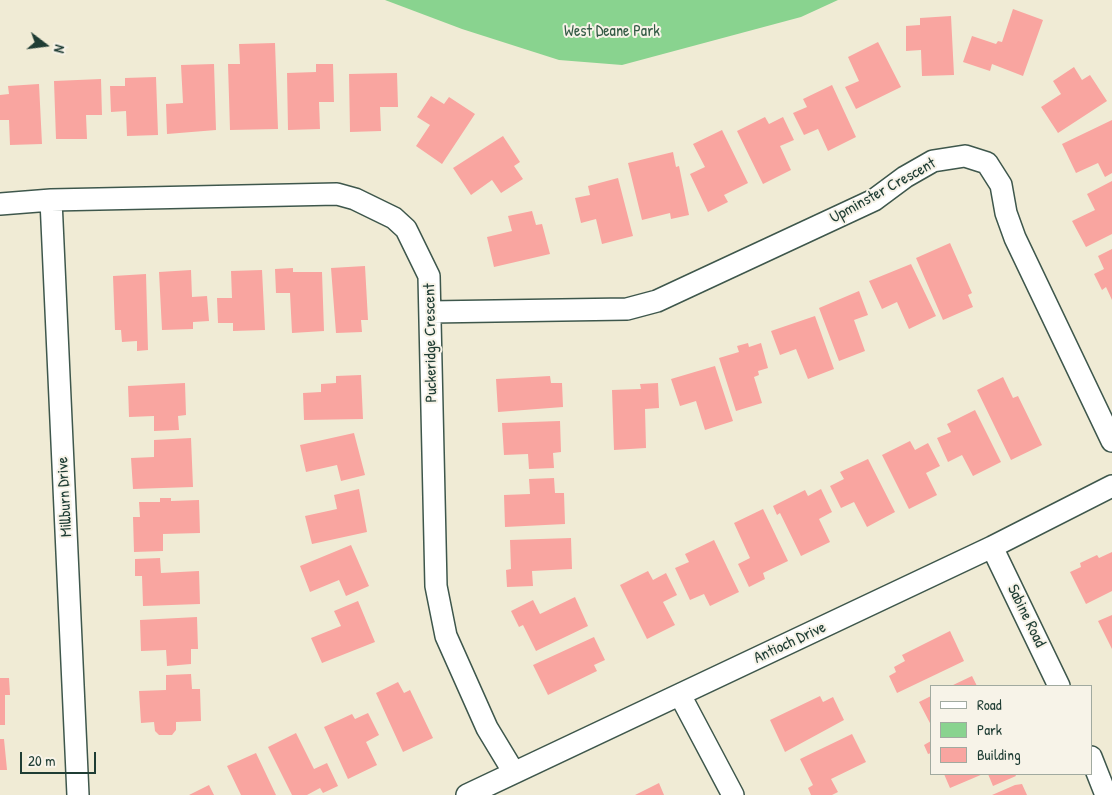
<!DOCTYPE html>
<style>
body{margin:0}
#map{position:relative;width:1112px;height:795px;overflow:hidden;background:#f0ebd5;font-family:"Patrick Hand",sans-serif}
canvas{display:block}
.legend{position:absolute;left:930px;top:685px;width:162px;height:90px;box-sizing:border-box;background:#f7f3e8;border:1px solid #a1aaa0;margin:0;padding:6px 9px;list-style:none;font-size:15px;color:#1f3d34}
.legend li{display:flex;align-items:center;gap:10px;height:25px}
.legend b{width:25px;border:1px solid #a1aaa0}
.north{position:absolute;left:20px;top:20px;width:50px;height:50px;-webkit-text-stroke:4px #f7f3e8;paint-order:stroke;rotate:105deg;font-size:14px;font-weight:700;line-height:20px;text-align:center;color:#1f3d34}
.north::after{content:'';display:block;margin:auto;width:18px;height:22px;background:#1f3d34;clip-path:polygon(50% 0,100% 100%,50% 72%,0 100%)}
.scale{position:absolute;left:20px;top:752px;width:76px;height:22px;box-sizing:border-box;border:2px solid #1f3d34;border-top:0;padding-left:6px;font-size:15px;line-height:18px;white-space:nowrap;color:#1f3d34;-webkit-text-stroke:4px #f7f3e8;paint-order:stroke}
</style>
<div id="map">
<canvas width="1112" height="795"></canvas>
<ul class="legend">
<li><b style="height:6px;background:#fff"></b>Road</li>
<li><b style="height:14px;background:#89d38f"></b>Park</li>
<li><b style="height:14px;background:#f9a5a0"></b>Building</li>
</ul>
<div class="north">N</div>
<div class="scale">20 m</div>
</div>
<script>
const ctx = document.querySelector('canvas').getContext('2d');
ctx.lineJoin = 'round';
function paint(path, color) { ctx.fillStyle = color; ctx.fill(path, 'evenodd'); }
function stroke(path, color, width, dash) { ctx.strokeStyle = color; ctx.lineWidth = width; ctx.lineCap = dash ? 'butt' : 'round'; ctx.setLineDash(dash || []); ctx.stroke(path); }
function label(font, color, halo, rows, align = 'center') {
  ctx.font = font + ' "Patrick Hand",sans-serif'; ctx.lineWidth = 4; ctx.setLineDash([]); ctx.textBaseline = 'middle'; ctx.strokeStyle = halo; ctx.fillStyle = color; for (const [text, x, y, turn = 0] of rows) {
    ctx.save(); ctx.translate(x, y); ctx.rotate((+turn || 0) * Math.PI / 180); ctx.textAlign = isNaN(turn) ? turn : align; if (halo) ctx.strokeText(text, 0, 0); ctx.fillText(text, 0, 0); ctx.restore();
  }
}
const green = new Path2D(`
 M385,0H838L801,17L622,65L559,60L462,29Z`);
const building = new Path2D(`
 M1013,9L1043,20L1023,76L992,64L990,71L963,62L972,36L996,44L998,41L1002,42Z
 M951,16L954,75L922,76L921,50L906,51V26L920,25V18Z
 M878,42L901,87L856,109L845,87L859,81L848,57Z
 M275,43L278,129L230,130L228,64H240L239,44Z
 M214,64L216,130L167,134L166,104L183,103L181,65Z
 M316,64H333L334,102H319L320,129L288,130L287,73L316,72Z
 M1074,67L1082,80L1090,75L1107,101L1058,133L1041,107L1061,94L1053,81Z
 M397,73L398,107H380L381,131L350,132L349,74Z
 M156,77L158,135L127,136L126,111L111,112L110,86H125V78Z
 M101,79L102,115H86L87,139H56L54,81Z
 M39,84L42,144L10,145L9,120H0V95L9,94L8,86Z
 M832,85L856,137L828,151L818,129L804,135L793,113L807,107L803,99Z
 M431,96L444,104L449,97L475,114L442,164L416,146L430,125L417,117Z
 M765,117L769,124L783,117L794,140L780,146L791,170L763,184L737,131Z
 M1112,120V173L1105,177L1098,163L1076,173L1062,144Z
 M722,130L748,183L724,195L728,202L708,212L690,174L705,167L693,144Z
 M503,136L520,162L514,166L523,179L501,193L492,180L471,195L453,168Z
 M673,152L676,167L679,166L689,215L671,219L670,213L642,220L628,163Z
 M618,178L633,236L602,244L596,219L581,223L575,198L590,195L588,186Z
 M1112,181V234L1086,247L1072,221L1095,210L1087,194Z
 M532,211L536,225L542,224L550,254L494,267L487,237L512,231L508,216Z
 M950,243L972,293L968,295L973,307L943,320L916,258Z
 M1112,249V300L1106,287L1102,290L1094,274L1104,269L1098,256Z
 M911,264L936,316L909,329L897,302L882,309L869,281Z
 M365,266L368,320H361L362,332L336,333L331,268Z
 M293,268V272H322L324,331L292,333L290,293H276L275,269Z
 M191,270L192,297L207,296L209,321L193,322V329L162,330L159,272Z
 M262,270L265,330L233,331V323H218L217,298H232L231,271Z
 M146,274L148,350L137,351V341L122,342L121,330H115L113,276Z
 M859,291L868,315L854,320L865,351L839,361L819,308Z
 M815,316L834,369L808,379L796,349L780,355L771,331Z
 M748,343L749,347L761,343L768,368L758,371L759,375L754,377L762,403L736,411L719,358L739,352L737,346Z
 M715,366L733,421L705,430L696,401L680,406L671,379Z
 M361,375L363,419L304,420L303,393L321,392V384L336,383V376Z
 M550,376L551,383H562L563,407L498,412L496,379Z
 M1003,377L1013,398L1018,396L1042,445L1011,460L977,390Z
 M185,383L186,415L178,416L179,430L154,431V416L129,417L128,386Z
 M658,383L659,408L645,409L646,448L614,450L612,390L641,389L640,384Z
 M975,410L1001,462L973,476L962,455L948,462L937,438L951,432L947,424Z
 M560,421L561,452L553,453L554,468L529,469L528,454L504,455L502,423Z
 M354,433L365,475L341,481L337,465L306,472L300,445Z
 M191,438L193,487L133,489L131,458L154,457V440Z
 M910,441L915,450L928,443L940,466L926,473L937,495L909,509L882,455Z
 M868,459L895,512L867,527L854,502L841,508L830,486L844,479L840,472Z
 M554,478L555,493H564L565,524L505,527L504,495L530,494L529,479Z
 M359,489L367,532L312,544L305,516L337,509L334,495Z
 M821,489L832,512L819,519L830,542L801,556L780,513L777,515L773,506L805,490L808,496Z
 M160,498H171V501L199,500L200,533L163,534V551L134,552L133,517H140L139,502H160Z
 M763,509L788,561L763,573L765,579L749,587L738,564L750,558L734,523Z
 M571,538L572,569L532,571L533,586L507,587L506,570L511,569L510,540Z
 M714,540L739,592L710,606L704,594L690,600L675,568L689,562L685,554Z
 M351,545L369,586L346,596L339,580L310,592L300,566Z
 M1112,552V591L1086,604L1070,572L1081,567L1080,563L1097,555L1099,558Z
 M160,558L161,573L199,571L200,604L143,606L142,576H135V559Z
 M648,571L653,580L666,573L677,595L663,602L675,625L647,639L620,585Z
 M575,597L588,626L536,651L523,625L519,627L511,611L533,600L540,614Z
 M358,601L375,642L322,663L311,638L341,626L334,611Z
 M1112,615V649L1098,621Z
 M197,617L198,649H191V664L167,666L166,650L141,651L140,620Z
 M950,631L964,661L897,693L889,676L896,672L894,667L905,661L902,655Z
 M594,637L605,660L594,665L597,671L548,695L533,665Z
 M191,674L192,689H200L201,721L176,722V730L172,735H159L155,731L154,722L141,723L139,691L166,690V675Z
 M972,676L977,686H951Z
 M0,678H9L10,695H5V725H0Z
 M398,682L404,693L410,690L433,738L403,752L376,693Z
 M820,696L823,702L833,697L844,720L785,752L770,720Z
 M931,696V725L919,702Z
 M368,713L379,735L366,742L377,765L348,779L324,727L352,714L355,719Z
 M296,733L314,769L327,763L338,786L323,793L320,788L307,795H292L268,747Z
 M852,734L866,762L831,779L838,792L832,795H811L808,788L813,785L800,759Z
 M0,739H4L7,770H0Z
 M931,741V753L928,754L924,745Z
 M256,753L276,795H241L227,766Z
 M944,774H983L950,788Z
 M988,774H1015L1016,776L993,786Z
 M659,783L664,795H635Z
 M1022,784L1027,795H992L1015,785Z
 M209,785L214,795H189Z`);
const minor = new Path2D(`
 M51,200L78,795
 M0,204L51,200L337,194L355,199L394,218L406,229L429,276L436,586L446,636L487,728L513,771
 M430,312L627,309L657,301L874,200L905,177L933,161L965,156L987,163L1001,185L1006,213L1015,238L1112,441
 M992,547L1059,686
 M680,695L733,795
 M1091,757L1106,795
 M467,795L992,547L1112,486`);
const parkNames = [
 ["West Deane Park",612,32]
];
const streetNames = [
 ["Upminster Crescent",883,191,-29],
 ["Puckeridge Crescent",431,343,-91],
 ["Millburn Drive",65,497,-93],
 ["Sabine Road",1026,616,64],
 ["Antioch Drive",790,643,-25]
];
paint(green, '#89d38f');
paint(building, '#f9a5a0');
stroke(minor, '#3e574c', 24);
stroke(minor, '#fff', 21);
label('16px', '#345b46', '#f7f3e8', parkNames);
label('16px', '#1f3d34', '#f7f3e8', streetNames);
</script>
